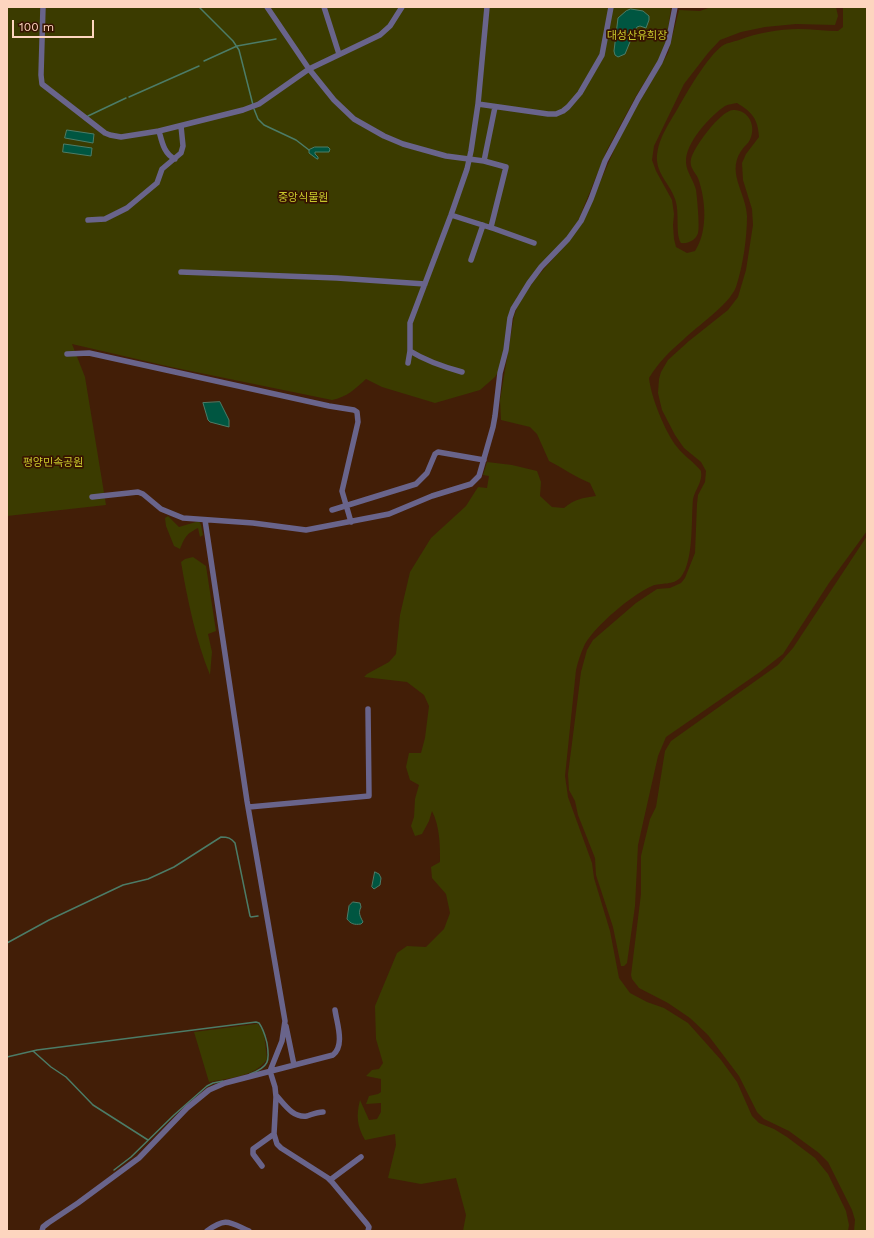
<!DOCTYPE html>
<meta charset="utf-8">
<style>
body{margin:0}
#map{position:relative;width:874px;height:1238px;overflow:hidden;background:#421e07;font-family:"Work Sans",sans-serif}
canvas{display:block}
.frame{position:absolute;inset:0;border:8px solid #fdd5bf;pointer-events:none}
.scale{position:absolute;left:12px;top:20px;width:82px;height:18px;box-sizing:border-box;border:2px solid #fdd5bf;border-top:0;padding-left:5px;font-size:12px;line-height:14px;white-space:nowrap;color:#fdd5bf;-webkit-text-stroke:3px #371400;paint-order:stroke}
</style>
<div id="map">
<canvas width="874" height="1238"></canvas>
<div class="frame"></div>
<div class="scale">100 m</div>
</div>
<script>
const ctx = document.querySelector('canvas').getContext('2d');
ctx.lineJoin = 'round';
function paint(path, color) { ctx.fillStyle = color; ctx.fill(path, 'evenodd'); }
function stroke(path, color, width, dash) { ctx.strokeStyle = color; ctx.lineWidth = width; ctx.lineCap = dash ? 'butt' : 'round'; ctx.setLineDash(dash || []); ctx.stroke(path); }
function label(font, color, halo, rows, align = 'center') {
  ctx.font = font + ' "Work Sans","Noto Sans KR",sans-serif'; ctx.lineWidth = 3.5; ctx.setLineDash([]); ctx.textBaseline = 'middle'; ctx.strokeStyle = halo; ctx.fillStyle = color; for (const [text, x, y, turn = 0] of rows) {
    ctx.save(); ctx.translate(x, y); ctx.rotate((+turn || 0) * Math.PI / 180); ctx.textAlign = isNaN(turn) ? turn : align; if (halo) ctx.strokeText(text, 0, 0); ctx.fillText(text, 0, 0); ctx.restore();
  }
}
const green = new Path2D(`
 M7,7H671L667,38L662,54L636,96L607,150L578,221L568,237L517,297L499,371L495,377L480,390L435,403L382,387L366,379C355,389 347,397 332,400L171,367L72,344L85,377L106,505L7,516Z
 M711,7H836L838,16L835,25L796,24L765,27L741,32L720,40L708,53L684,84L654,146L652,160L656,171L672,200L674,214L673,225L674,239L676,247L687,253L695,251C708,232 706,200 698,178C695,172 689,167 691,159C694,147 720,111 733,110C747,109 756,124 751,137C750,141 747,144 744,147C724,171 746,191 747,216C747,238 743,266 736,287C729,305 697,326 683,340C669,352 659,362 649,378C651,397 665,432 677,447C684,456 694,462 701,471C703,482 695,489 693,499C691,520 694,560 681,577C673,586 662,582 652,586C633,594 596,625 585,644C581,652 578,661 576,670L565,776L568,797L592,863L594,878L610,931L619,978L630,993L647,1002L664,1008L688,1023L721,1060L737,1082L752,1116L759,1123L774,1129L787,1137L815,1158L828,1174L846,1211L849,1225L848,1231H463L466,1215L456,1178L421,1184L388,1178L396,1145L395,1134L365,1140C357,1126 356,1116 360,1100L369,1120L377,1119L381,1112V1103L366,1104L369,1096L378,1094L381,1092V1079L366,1076L372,1070L379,1069L383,1063L376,1039L375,1006L397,953L407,946L426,947L444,929L450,913L446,894L432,878L431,867L440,862C440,845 440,827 432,811L429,821L422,834L415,836L411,826L414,817L415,799L419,785L410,780L406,767L409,753H421L425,738L429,706L424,695L407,682L364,677L367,674L389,662L396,654L400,615L410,572L431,538L466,506L478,487L487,488L489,476L483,475L487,462L512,465L537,471L541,482L540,496L552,507L564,508C575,499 582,498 596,496L590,483C575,477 563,468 549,461L537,434L530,427L501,420L500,400L514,316L519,302L536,278L567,243L583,221L622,132L668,53L679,10L700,11Z
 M843,7H867V531L829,583L783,654L760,672L666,737L658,756L638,845L635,906L627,963L624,966H621L613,927L596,875L595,858L578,815L575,801L569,790L568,774L571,751L581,672L587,650L593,640L636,603L657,589L670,588L681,583L685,578L695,553L697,504L698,495L705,482L706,471L701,462L684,448L675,435L662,410L658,393L659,379L661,372L668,360L689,341L728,310L738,297L746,270L753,225L752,209L743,180L742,163L746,154L759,137C758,119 752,112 737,103C733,104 729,104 725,106C711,115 685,143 686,162C686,171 694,181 696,190C697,197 700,227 698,233C696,240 688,244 681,243C675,234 680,212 675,199C671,186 658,175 657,161C656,141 669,124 678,108C687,92 708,56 722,46C726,43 733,42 739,40C757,33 779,29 798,29C811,29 825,31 838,31L843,27Z
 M168,516L179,527L199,521L201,525L203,535L200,537L198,528C186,534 185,537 180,549L174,546L166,526L165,518Z
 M867,536V1231H854L855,1220L852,1210L828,1162L819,1153L789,1131L764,1119L757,1112L739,1076L708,1035L690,1018L668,1003L639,988L632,979L631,975L641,894V856L650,819L656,807L665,751L671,741L778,665L793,648Z
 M193,557L206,566L216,631L208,634L212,652L210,675C196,641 187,598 181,562L185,559Z
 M256,1024H258L264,1033L267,1059C255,1077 229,1078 209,1082L194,1032Z`);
const water = new Path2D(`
 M631,9L643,11L649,16V20L646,28L640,26L637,27L634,32L625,54L618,57L615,55L614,51L618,18L626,11Z
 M67,130L94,134L93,143L65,138Z
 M64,144L92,148L91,156L63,152Z
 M315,147H328L330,149L329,152H315V154L318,157V159H317L309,153V150Z
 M220,402L229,420V427L210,422L208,420L203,403Z
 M375,872L379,874L381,878L380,885L374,889L372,887Z
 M353,902L360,903L361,907C358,913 360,916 363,922L361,924C354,925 351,924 347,919L349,906Z`);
const stream = new Path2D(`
 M199,7L233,41L239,50L253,105
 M204,61L237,46L276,39
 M129,97L199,66
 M254,109L258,119L264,125L296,140L309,150
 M88,116L126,98
 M7,943L49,920L123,885L148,879L174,867L221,837C228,837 231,838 235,843L250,916L251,917L258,916
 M33,1051L51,1067L66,1077L93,1105L148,1140
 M7,1057L37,1050L256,1022L259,1023C264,1030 265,1035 267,1043C270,1061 269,1067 250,1074
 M114,1170L131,1157L174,1115L207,1086L213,1083L223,1081`);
const minor = new Path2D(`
 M43,7L41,75L42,84L105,133L110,135L121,137L159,131L243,110L259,104L309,69L380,35L390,26L402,7
 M267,7L309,69L334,100L354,119L384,136L403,144L446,156L484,161L506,167L491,227
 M324,7L339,54
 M478,104L548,114H556L563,111L568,107L580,93L602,55L611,7
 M159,131C162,142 164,154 175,159
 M484,161L495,107
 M451,215L495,229L534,243
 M88,220L105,219L127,208L157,183L162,169L181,153L183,146L181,126
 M471,260L483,225
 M181,272L337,278L425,284
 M410,351C426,361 444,367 462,372
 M67,354L89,353L329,406L354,410L357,412L358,422L342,491L351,522
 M408,363L410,351V323L451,215L467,169L471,151L478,104L487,7
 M92,497L138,492L143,494L161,509L183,518L253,523L306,530L389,514L432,496L471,484L479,476L493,427L495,416L500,373L506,350L510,318L513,309L529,283L541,267L568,239L581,221L591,199L605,161L638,99L660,62L668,43L675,7
 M332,510L416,484L427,473L435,454L438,452L484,460
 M205,520L247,801L285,1021L282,1041L270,1071L275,1087L276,1097L274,1134L277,1144L281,1148L328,1178L332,1182L367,1224L369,1227L368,1231
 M249,807L369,796L368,709
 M286,1026L294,1065
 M276,1095C285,1105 293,1118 307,1116C313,1114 317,1112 323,1112
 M262,1166L253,1154V1149L274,1134
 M330,1180L361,1157
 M42,1231L43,1227L48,1223L78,1203L139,1158L187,1108L209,1090L225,1083L333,1055C345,1045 337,1024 335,1010
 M207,1231C226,1217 229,1222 249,1231`);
const parkNames = [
 ["대성산유희장",637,36],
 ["중앙식물원",303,198],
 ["평양민속공원",53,463]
];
paint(green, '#3b3b00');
paint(water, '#005641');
stroke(water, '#4c7c67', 1);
stroke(stream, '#4c7c67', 1.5);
stroke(minor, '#69648b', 5.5);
label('11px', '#c7c82b', '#371400', parkNames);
</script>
